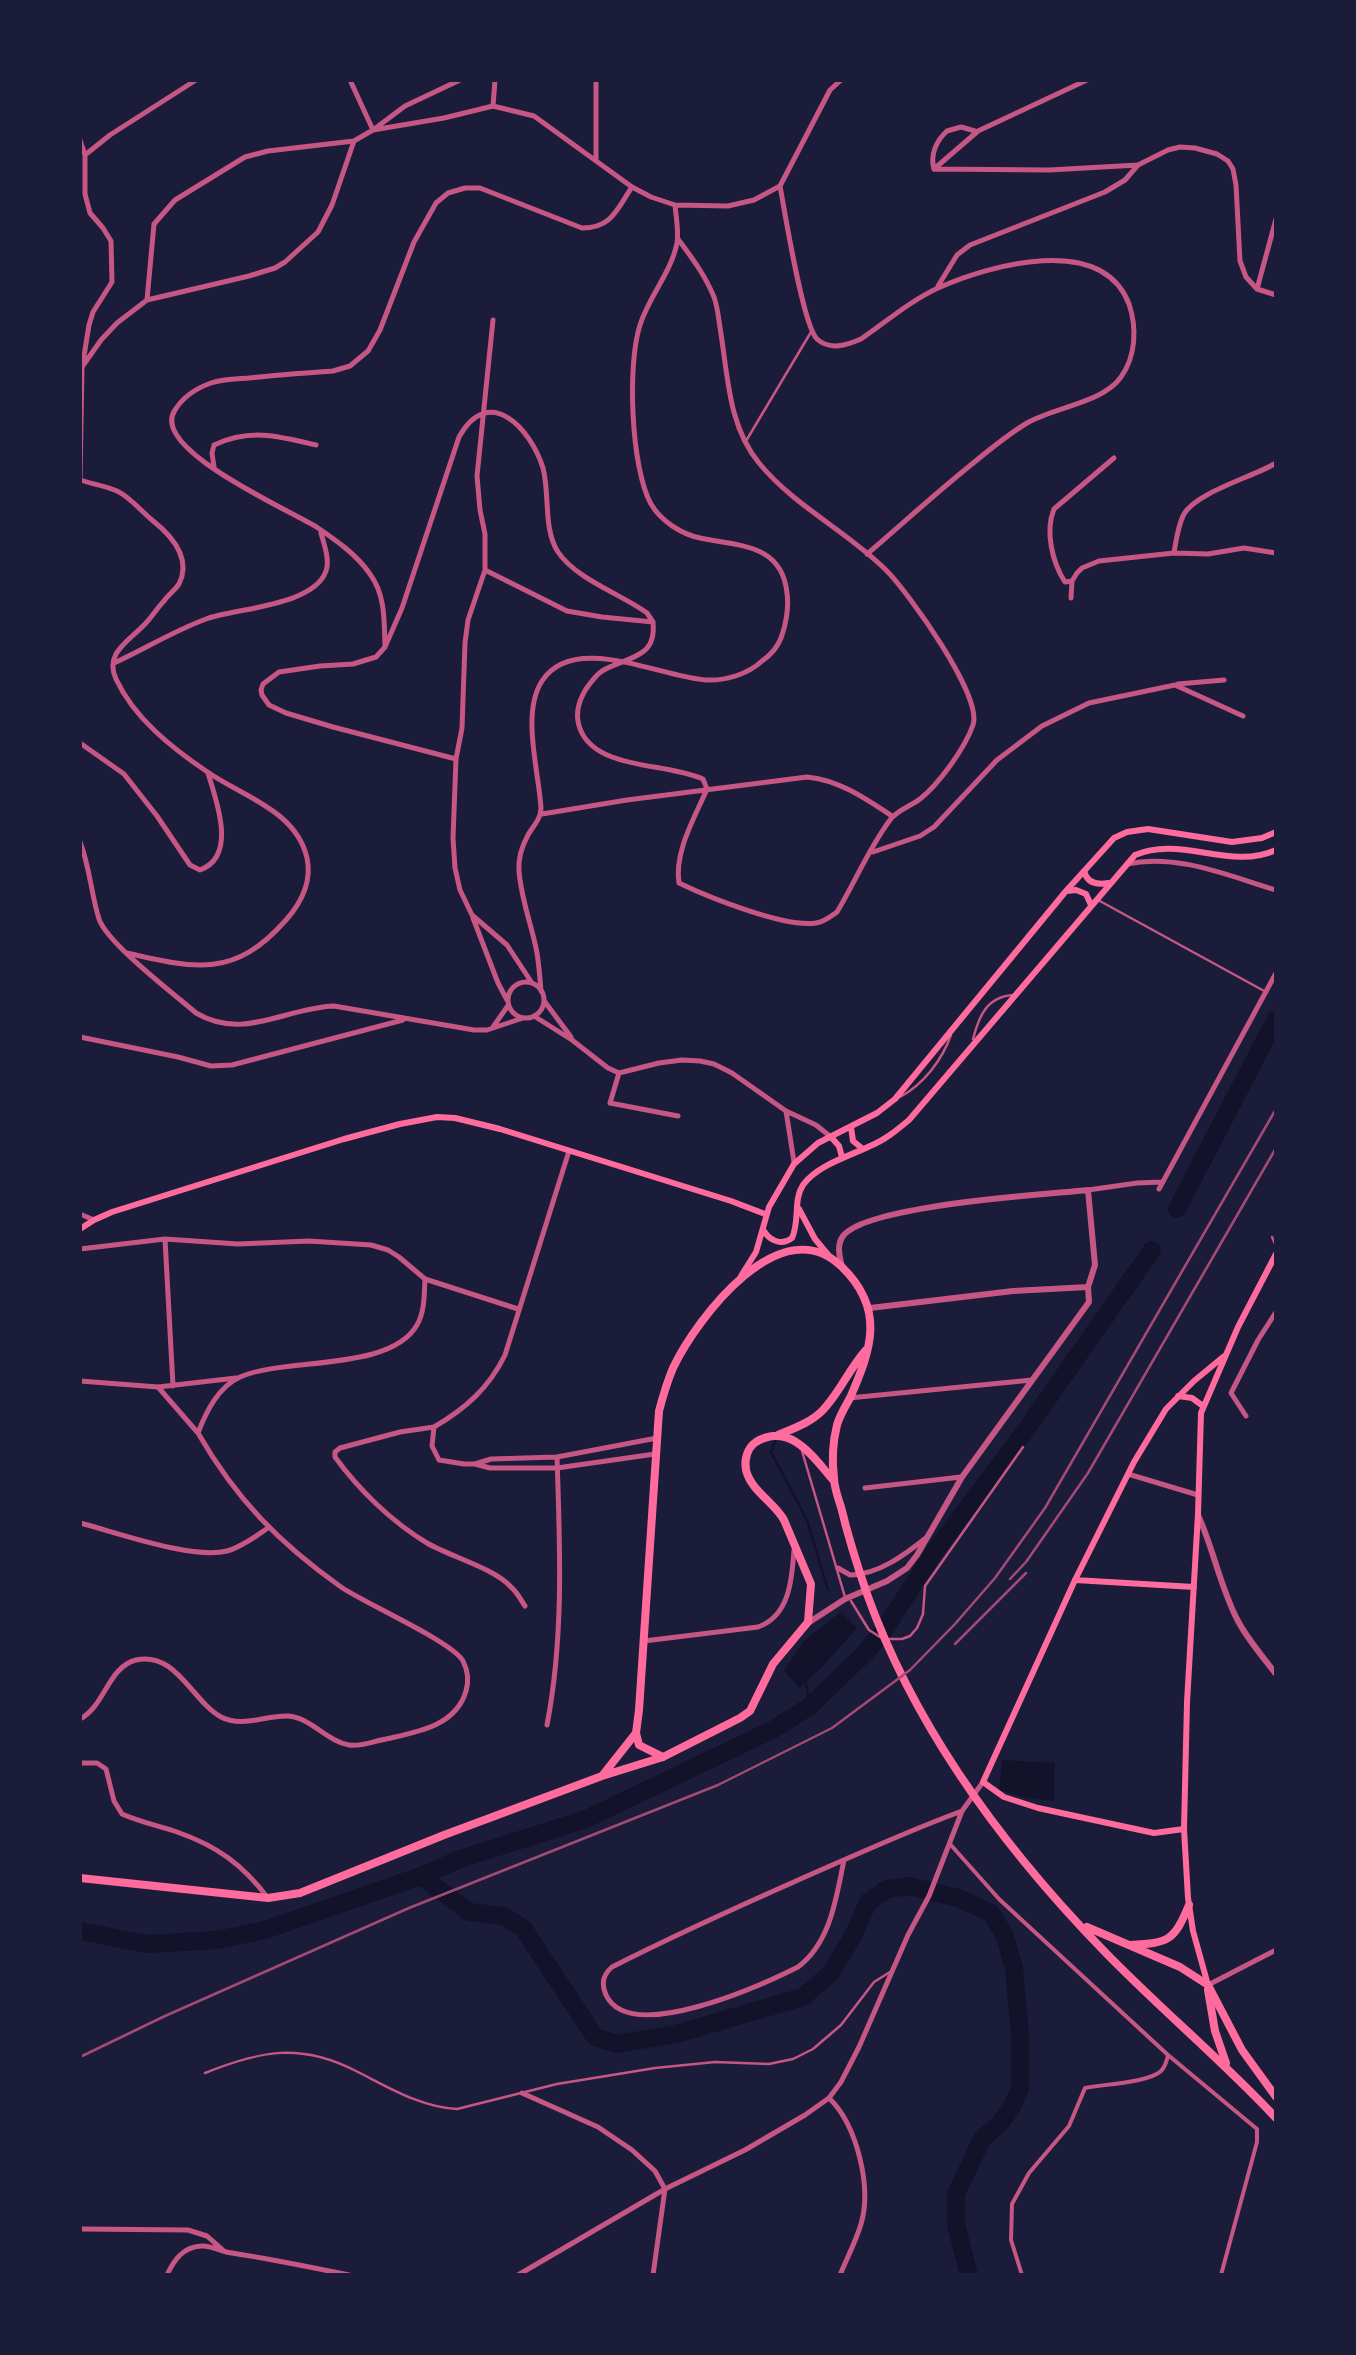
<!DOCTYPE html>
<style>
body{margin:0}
#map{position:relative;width:1356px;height:2355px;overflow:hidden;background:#1b1b3a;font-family:"PT Sans Narrow",sans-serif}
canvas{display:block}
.frame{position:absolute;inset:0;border:82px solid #1b1b3a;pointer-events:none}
</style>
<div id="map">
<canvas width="1356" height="2355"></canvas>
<div class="frame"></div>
</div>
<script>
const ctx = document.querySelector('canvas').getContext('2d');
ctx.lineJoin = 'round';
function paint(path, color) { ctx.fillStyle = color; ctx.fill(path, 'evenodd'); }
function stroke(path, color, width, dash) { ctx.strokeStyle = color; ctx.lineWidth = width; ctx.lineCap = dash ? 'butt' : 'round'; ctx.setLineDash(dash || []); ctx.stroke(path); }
const water = new Path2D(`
 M841,1612L857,1628L820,1669L799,1688L784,1670L806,1639Z
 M1002,1760L1055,1763L1054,1801L1023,1797L999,1790Z`);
const stream = new Path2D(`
 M775,1441L771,1452L807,1520L828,1590
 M806,1683L810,1706`);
const river = new Path2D(`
 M1177,1209L1276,1019
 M421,1876L469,1912L504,1916L523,1928L595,2037L617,2044L676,2034L803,1997L831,1973L854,1934L868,1902L887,1889L909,1886L958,1898L991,1913L1004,1934L1014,1968L1020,2033V2089L1012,2107L1000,2123L982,2139L956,2194V2225L969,2275
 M80,1931L146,1944L217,1940L265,1930L421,1876L460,1859L586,1819L774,1729L810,1706L865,1653L884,1630L937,1548L1020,1438L1152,1250`);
const service = new Path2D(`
 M746,441L811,332
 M1098,900L1266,992
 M973,1039C979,1016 987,996 1014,995
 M900,1097C924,1084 942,1060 951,1035
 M1272,1237L1276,1246
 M802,1451L845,1597
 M851,1601L869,1630L880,1637
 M888,1639H902L910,1636L917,1628L923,1614L925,1586L1023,1447
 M205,2073C260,2051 300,2042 356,2071C388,2087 420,2107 457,2109L557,2084L655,2068L715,2062L769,2064L793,2059L813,2049L841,2025L874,1982L890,1972`);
const pedestrian = new Path2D(`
 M950,1844L999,1899L1168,2055L1257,2129V2142L1221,2275
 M1022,2275L1011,2240L1012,2204L1029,2173L1069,2126L1085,2088C1103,2084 1148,2083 1161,2071C1165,2067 1167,2060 1168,2055`);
const minor = new Path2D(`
 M350,80L373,130L405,106L460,80
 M596,80V160
 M493,106L495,80
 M80,140L85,155V194L90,213L103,228L111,241L112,282L93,312L89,325L83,362
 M85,155L110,135L196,80
 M934,169L1049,170L1138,165L1168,150L1180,147L1195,148L1217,154L1228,161L1233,169L1236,185L1240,261L1246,277L1257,289
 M934,169L978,131L1087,80
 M934,169C930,155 936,141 947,131L961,127L975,131
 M780,186C785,213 803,326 817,339C830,351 847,345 861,339C886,322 910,301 938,288C989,265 1102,233 1129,304C1137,328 1136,356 1121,377C1103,403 1054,407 1027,423C1007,435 989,450 972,464C936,493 902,524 867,554
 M938,286L957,255L970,245L1105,192L1125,180L1138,165
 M1257,289L1276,219
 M1257,289L1276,295
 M147,300L154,224L175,200L245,157L268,151L354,141
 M493,320L477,476L480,510L485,534V570L468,620L465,643L462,728L456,759L453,838L455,868L460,890L472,915L507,945L532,983
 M214,467L212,453L214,445C250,428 279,436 316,445
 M1174,553C1176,541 1178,525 1184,514C1197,492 1253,477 1276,463
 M485,570L567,611L602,617L653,622C654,632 653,644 644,651C633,660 615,663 602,671C595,676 591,682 586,689C568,718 580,745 612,757C641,768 674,767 703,779L707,789C695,817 674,852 679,883C708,897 785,928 816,923C824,922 830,917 837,912C855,882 869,848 890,820C897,810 911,806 920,799C939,784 965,748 973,725C983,696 908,592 886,570C847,531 794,506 759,463C729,427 728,378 721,334C719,322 718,308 714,297C705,275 692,258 678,239
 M1072,581L1065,582C1052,562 1045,531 1054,509L1114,458
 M1071,598L1072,581L1077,573L1082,568L1099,561L1174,553L1208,554L1244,548L1276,553
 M385,647C384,622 386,596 370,574C357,555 337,541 318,528C292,511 148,449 175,410C183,397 197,388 211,383C223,379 237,379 249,378C277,375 305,373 333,371L350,366L368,351L380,330L414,242L436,203L448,193L465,188H480L582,228C612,228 617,209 632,187
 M114,663C144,649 176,630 206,619C236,608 314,606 326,571C330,560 324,544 321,533
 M1178,684L1224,680
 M80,743L124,774L157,816L190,865L200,870C238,856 216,800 208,773
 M456,759L333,727L286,713L269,705L262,695L261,690L263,684L279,672L320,666L353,664L376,657L385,647L402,608L459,437C489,383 531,429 543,468C550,494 543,529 558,552C576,579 621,594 647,613L653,622
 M542,814L627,800L807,777C839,780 866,799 892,816
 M80,842C90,867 91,894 99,919C107,943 174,994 196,1013C244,1041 284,1008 334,1006L474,1030H487L523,1018
 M873,852L920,836L934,827L997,760L1042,726L1089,703L1175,685L1243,716
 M1127,864C1177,853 1229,876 1276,890
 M473,918L498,983L507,1000
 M127,953C196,969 235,978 286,920C301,903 312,881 307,858C296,810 241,796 206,771C172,748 134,718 116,679C104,653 129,641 145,624C152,617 157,608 164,601C168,595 175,590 179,584C192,558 171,535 152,520C141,511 130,497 117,491C106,486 92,484 80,480L82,367L101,340L117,323L147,300L249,276L275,268L285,262L318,232L332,205L354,141L373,130L444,118L493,106L534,116L632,187L651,197L675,205L728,206L754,200L780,186L830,90L841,80
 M508 1000a18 18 0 1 1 36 0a18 18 0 1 1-36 0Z
 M541,991C540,978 539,965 537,953C532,926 521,899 519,871C518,859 522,846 528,835C533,826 541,819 541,808C539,772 521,713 542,681C574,632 660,677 706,680C726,681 748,674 762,661C771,655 777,648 781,638C786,625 789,607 787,593C782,543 737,546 700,538C681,534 661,521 651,504C631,468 627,365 640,325C649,296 671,273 677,243C679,231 676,217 675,205
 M545,1002L571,1037
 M534,1016L572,1040L608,1068L619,1073L659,1063L682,1060L700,1061L714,1064L732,1073L786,1111L816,1125L831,1137
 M493,1027L507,1007
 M80,1037L178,1057L211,1066L232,1065L403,1020
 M619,1073L610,1103L678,1116
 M786,1111L794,1162
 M569,1151L505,1355C489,1388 465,1409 434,1427L432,1446L439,1460L464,1464H475L491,1459L557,1457L657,1438
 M1159,1189L1276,973
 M1088,1190L1137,1183L1162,1182
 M80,1214L94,1220
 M165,1239L173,1386
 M80,1249L165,1239L238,1244L309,1241L371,1245L388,1250L399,1257L425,1279L518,1309
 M80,1381L158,1387L236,1378
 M158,1387L198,1433
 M849,1398L1032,1380
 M1246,1416L1231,1393L1258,1340L1276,1312
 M434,1427L400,1432L340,1448L335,1452V1457C359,1490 392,1522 427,1543C451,1557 494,1568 511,1587C517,1592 521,1600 525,1606
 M475,1464L490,1468H557L655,1454
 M1128,1474L1198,1495
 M865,1488L961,1477
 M80,1523C116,1532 192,1560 227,1551C242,1547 256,1536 268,1528
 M838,1568L850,1575C878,1575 906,1554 927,1537
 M644,1641L758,1627C790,1616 792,1578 794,1550
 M80,1719C105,1706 108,1667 136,1660C176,1651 192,1701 221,1717C242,1728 266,1715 288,1716C312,1718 326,1741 349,1745C361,1747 374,1741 386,1739C417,1732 456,1726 466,1691C469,1681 468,1671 463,1661C453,1642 366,1604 341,1587C279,1543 236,1499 198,1433C206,1412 218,1387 240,1377C285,1357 390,1372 417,1325C425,1311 424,1295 425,1279
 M547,1725C564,1637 560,1547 557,1457
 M80,1763H97L106,1769L114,1801L122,1814C140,1822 159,1826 177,1832C217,1846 242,1864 268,1898
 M844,1860C836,1898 831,1942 798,1967C764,1984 630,2046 606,1995C601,1983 603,1975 612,1967C673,1936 735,1908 796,1881C851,1857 905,1832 962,1811
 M1208,1985L1276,1950
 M522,2093L598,2127L632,2150L655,2171L665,2189L653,2275
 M829,2098C857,2125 872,2187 861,2224C856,2241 847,2258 840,2275
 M80,2229L188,2230L207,2236L224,2251
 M167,2275C174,2260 183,2247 201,2246C211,2245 222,2252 232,2253C271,2259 310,2267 349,2275
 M518,2275L665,2189L745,2150L805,2115L829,2098L841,2082L859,2047L908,1935L929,1896L962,1811L983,1782`);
const tertiary = new Path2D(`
 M870,1308L1013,1291L1088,1287
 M1198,1515C1214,1550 1220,1587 1238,1621C1248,1640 1263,1657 1276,1674
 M808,1623L845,1599L887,1581L907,1568L917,1555L962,1477L1089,1302L1088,1287L1095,1265L1088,1190C1043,1195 867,1205 843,1236C836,1246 840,1257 842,1267`);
const secondary = new Path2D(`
 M1084,871C1087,883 1097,885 1108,883
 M1067,891L1076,890L1086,894L1091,905
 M851,1127L853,1141L863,1149
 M831,1137L839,1146L842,1157
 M799,1209L815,1239L830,1257
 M80,1229L94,1220L112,1212L344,1139L400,1124L437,1117L455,1118L500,1129L731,1201L765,1214
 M764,1231C770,1241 782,1246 792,1238C800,1221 793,1200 803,1185C817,1165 850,1156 870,1146C885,1140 897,1130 909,1120L1135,855C1181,835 1230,871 1276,850
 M741,1276L756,1252L769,1207L794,1164L818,1143L877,1113L895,1099L1066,891L1114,838L1127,832L1148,829L1232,842L1262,838L1276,832
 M1178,1396L1192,1398L1203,1406
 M1075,1580L1194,1587
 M1184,1829L1154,1833L1038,1808L1004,1797L983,1782L1075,1580L1134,1462L1166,1409L1194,1381L1223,1357
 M1208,1985L1193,1931L1188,1898L1184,1829L1187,1702L1198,1514L1201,1413L1238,1327L1276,1254`);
const primary = new Path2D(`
 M778,1435C792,1429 810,1423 822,1411C839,1394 849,1369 866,1350
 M636,1733L639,1745L663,1757
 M602,1776L636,1733L639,1710L659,1411C663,1396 667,1382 673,1368C697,1318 781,1207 842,1267C885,1309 872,1348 850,1398C845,1407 840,1415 837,1425C833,1441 832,1462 834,1478C834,1487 838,1498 841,1507C848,1536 857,1565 867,1594C915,1728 1004,1848 1103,1950C1159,2008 1221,2059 1276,2118
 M80,1878L268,1898L300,1893L444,1835L602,1776L663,1757L740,1718L750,1711L773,1664L808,1622L811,1584L784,1520C774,1502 751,1491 746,1470C744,1460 747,1448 756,1442C790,1421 814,1458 833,1480
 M1087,1927L1180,1967L1208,1985L1242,2050L1276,2097
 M1130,1945C1169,1943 1174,1941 1189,1905
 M1208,1990L1215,2031L1226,2063`);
const rail = new Path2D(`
 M1010,1579L1026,1562L1088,1473L1276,1148
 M955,1644L1026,1573
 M80,2057L165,2016L409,1908L718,1785L832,1728L910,1670L955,1624L995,1578L1045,1508L1276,1109`);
paint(water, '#12122b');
stroke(stream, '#12122b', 2.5);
stroke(river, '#12122b', 18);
stroke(service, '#c65784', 2.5);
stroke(pedestrian, '#c65784', 4);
stroke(minor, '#c65784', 5);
stroke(tertiary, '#c65784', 6);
stroke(secondary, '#ff6b9d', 6);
stroke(primary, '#ff6b9d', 8);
stroke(rail, '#a44b75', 2.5);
</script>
